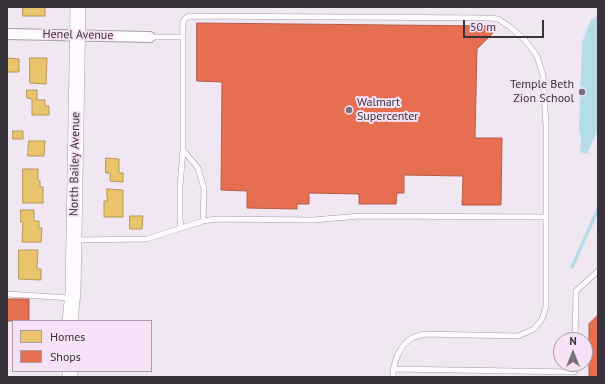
<!DOCTYPE html>
<style>
body{margin:0}
#map{position:relative;width:605px;height:384px;overflow:hidden;background:#f1e7f2;font-family:"PT Sans",sans-serif}
canvas{display:block}
.frame{position:absolute;inset:0;border:8px solid #3a333b;pointer-events:none}
.legend{position:absolute;left:12px;top:320px;width:140px;height:52px;box-sizing:border-box;background:#f5e2f7;border:1px solid #aa9cac;margin:0;padding:5px 7px;list-style:none;font-size:12px;color:#3a333b}
.legend li{display:flex;align-items:center;gap:8px;height:20px}
.legend b{width:20px;border:1px solid #aa9cac}
.north{position:absolute;left:553px;top:332px;width:40px;height:40px;box-sizing:border-box;background:#f5e2f7;border:1px solid #aa9cac;border-radius:50%;rotate:0deg;font-size:11px;font-weight:700;line-height:16px;text-align:center;color:#3a333b}
.north::after{content:'';display:block;margin:auto;width:14px;height:18px;background:#7a727b;clip-path:polygon(50% 0,100% 100%,50% 72%,0 100%)}
.scale{position:absolute;left:463px;top:20px;width:81px;height:18px;box-sizing:border-box;border:2px solid #3a333b;border-top:0;padding-left:5px;font-size:12px;line-height:14px;white-space:nowrap;color:#3a333b;-webkit-text-stroke:3px #f5e2f7;paint-order:stroke}
</style>
<div id="map">
<canvas width="605" height="384"></canvas>
<div class="frame"></div>
<ul class="legend">
<li><b style="height:11px;background:#e9c46a"></b>Homes</li>
<li><b style="height:11px;background:#e76f51"></b>Shops</li>
</ul>
<div class="north">N</div>
<div class="scale">50 m</div>
</div>
<script>
const ctx = document.querySelector('canvas').getContext('2d');
ctx.lineJoin = 'round';
function paint(path, color) { ctx.fillStyle = color; ctx.fill(path, 'evenodd'); }
function stroke(path, color, width, dash) { ctx.strokeStyle = color; ctx.lineWidth = width; ctx.lineCap = dash ? 'butt' : 'round'; ctx.setLineDash(dash || []); ctx.stroke(path); }
function label(font, color, halo, rows, align = 'center') {
  ctx.font = font + ' "PT Sans",sans-serif'; ctx.lineWidth = 4; ctx.setLineDash([]); ctx.textBaseline = 'middle'; ctx.strokeStyle = halo; ctx.fillStyle = color; for (const [text, x, y, turn = 0] of rows) {
    ctx.save(); ctx.translate(x, y); ctx.rotate((+turn || 0) * Math.PI / 180); ctx.textAlign = isNaN(turn) ? turn : align; if (halo) ctx.strokeText(text, 0, 0); ctx.fillText(text, 0, 0); ctx.restore();
  }
}
const water = new Path2D(`
 M598,16V130L587,154L580,152L581,138L579,131L582,42L591,20Z`);
const homes = new Path2D(`
 M23,7H45V16H23Z
 M7,58L19,59V72H7Z
 M30,58H47L46,84L30,83Z
 M27,90H37V100H45V106H49V115H32V99L27,98Z
 M13,131H23V139H13Z
 M29,141H45L44,156H28Z
 M106,158L119,159V173H123V182L110,181V173H106Z
 M23,169H38V180L40,181V187H43V203H23Z
 M107,189L123,190V217H104V201H107Z
 M21,210H34V221H39V228H42L41,242H22L23,222H21Z
 M130,216H143L142,229H130Z
 M19,250H38L37,269H41V280L19,279Z`);
const shops = new Path2D(`
 M197,23L487,26L493,33L477,49L475,138H502L501,205H462L463,176L404,175V193H397L396,204H359V194L309,193V204H297V209L247,208V191L221,190L222,82L197,81Z
 M7,299H29V321H7Z
 M598,315V377H589V324Z`);
const stream = new Path2D(`
 M572,267L598,209`);
const lane = new Path2D(`
 M150,37H183
 M183,150L198,168L204,189L203,221
 M181,228L180,218V186L183,150V37C183,29 180,17 191,16L490,18L498,19L510,27L525,40L537,56L543,75L546,126V307L542,319L534,329L518,336L425,334C421,335 416,336 412,338C399,346 393,363 393,377
 M75,240L147,239L203,221L216,219L313,220L360,216L546,217
 M7,294L70,298
 M575,340L576,291L598,271
 M393,369L574,372V364`);
const street = new Path2D(`
 M7,34L150,37`);
const secondary = new Path2D(`
 M70,321L73,292L78,7
 M70,371V377`);
const markers = [
 [582,92,4,"#7a727b"],
 [349,110,4,"#7a727b"]
];
const streetNames = [
 ["Henel Avenue",78,35,1],
 ["North Bailey Avenue",75,164,-89]
];
const poiNames = [
 ["Temple Beth",574,85],
 ["Zion School",574,99],
 ["Walmart",357,103,"left"],
 ["Supercenter",357,117,"left"]
];
paint(water, '#b4dde7');
paint(homes, '#e9c46a');
stroke(homes, '#b4985c', 1);
paint(shops, '#e76f51');
stroke(shops, '#b35d4a', 1);
stroke(stream, '#b4dde7', 3.5);
stroke(lane, '#a59da5', 6);
stroke(street, '#a59da5', 12);
stroke(secondary, '#a59da5', 16);
stroke(lane, '#fdfbfd', 5);
stroke(street, '#fdfbfd', 10);
stroke(secondary, '#fdfbfd', 15);
for (const [x, y, r, color] of markers) { const dot = new Path2D(); dot.arc(x, y, r, 0, 2 * Math.PI); ctx.fillStyle = color; ctx.fill(dot); stroke(dot, '#f5e2f7', 1.5); }
label('12px', '#3a333b', '#f5e2f7', streetNames);
label('12px', '#3a333b', '#f5e2f7', poiNames, 'right');
</script>
